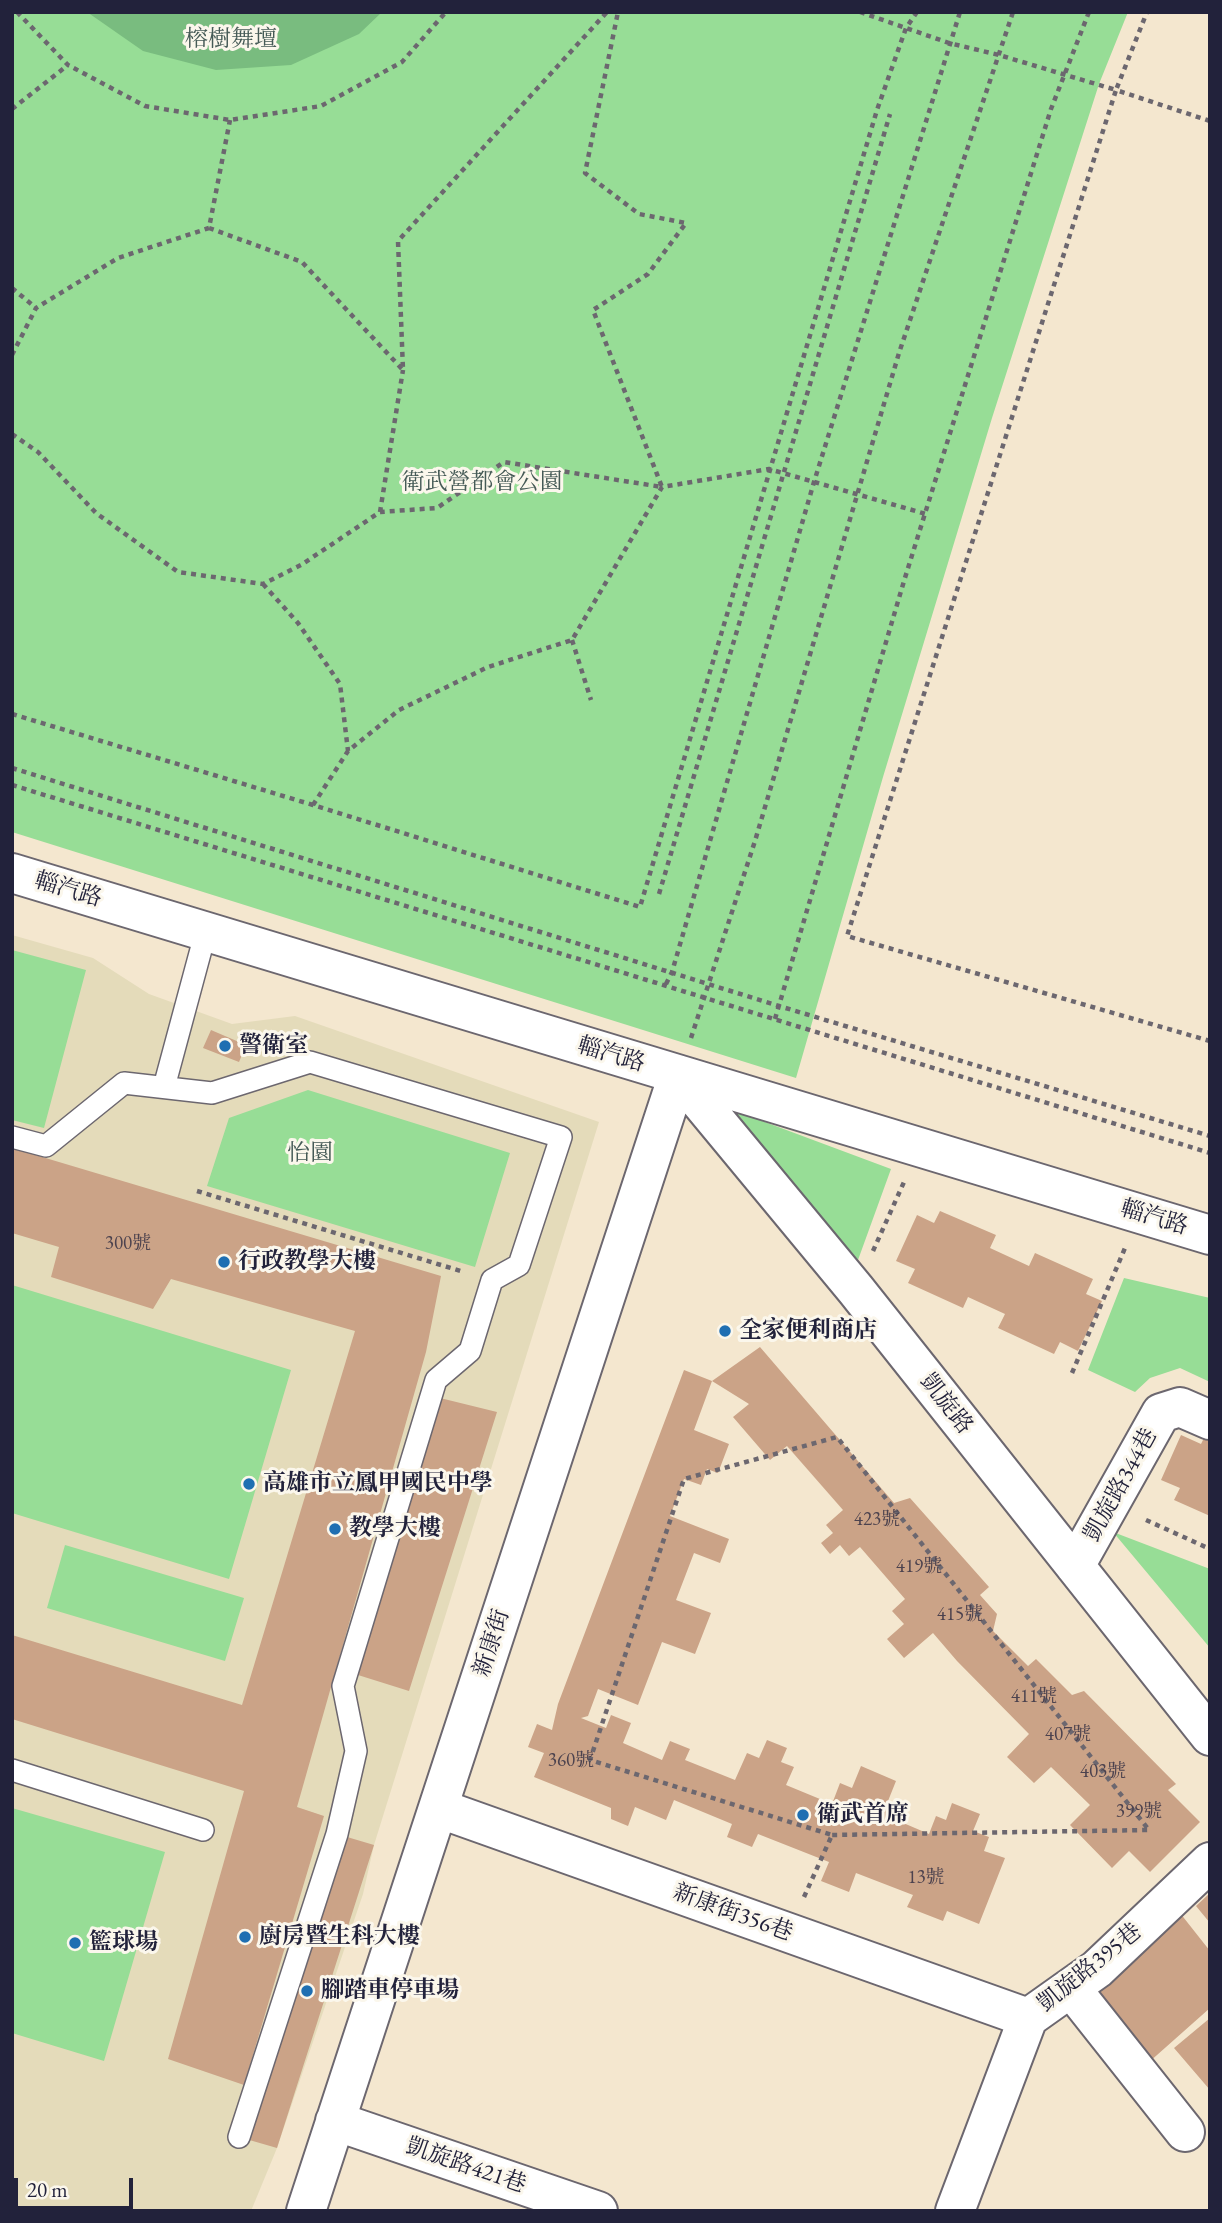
<!DOCTYPE html>
<meta charset="utf-8">
<style>
body{margin:0}
#map{position:relative;width:1222px;height:2223px;overflow:hidden;background:#f4e7cf;font-family:"EB Garamond",serif}
canvas{display:block}
.frame{position:absolute;inset:0;border:14px solid #22223b;pointer-events:none}
.scale{position:absolute;left:14px;top:2178px;width:119px;height:32px;box-sizing:border-box;border:4px solid #22223b;border-top:0;padding-left:9px;font-size:21px;line-height:24px;white-space:nowrap;color:#22223b;-webkit-text-stroke:5px #fbf7ec;paint-order:stroke}
</style>
<div id="map">
<canvas width="1222" height="2223"></canvas>
<div class="frame"></div>
<div class="scale">20 m</div>
</div>
<script>
const ctx = document.querySelector('canvas').getContext('2d');
ctx.lineJoin = 'round';
function paint(path, color) { ctx.fillStyle = color; ctx.fill(path, 'evenodd'); }
function stroke(path, color, width, dash) { ctx.strokeStyle = color; ctx.lineWidth = width; ctx.lineCap = dash ? 'butt' : 'round'; ctx.setLineDash(dash || []); ctx.stroke(path); }
function label(font, color, halo, rows, align = 'center') {
  ctx.font = font + ' "EB Garamond","Noto Serif TC",serif'; ctx.lineWidth = 6; ctx.setLineDash([]); ctx.textBaseline = 'middle'; ctx.strokeStyle = halo; ctx.fillStyle = color; for (const [text, x, y, turn = 0] of rows) {
    ctx.save(); ctx.translate(x, y); ctx.rotate((+turn || 0) * Math.PI / 180); ctx.textAlign = isNaN(turn) ? turn : align; if (halo) ctx.strokeText(text, 0, 0); ctx.fillText(text, 0, 0); ctx.restore();
  }
}
const built = new Path2D(`
 M12,935L93,958L149,994L232,1024L295,1016L599,1122L374,1845L363,1894L277,2148L251,2211H12Z`);
const green = new Path2D(`
 M12,12H1128L1099,84L992,418L883,777L796,1078L12,832Z
 M12,950L86,970L44,1128L12,1120Z
 M308,1090L510,1153L475,1267L207,1186L229,1118Z
 M730,1109L891,1169L858,1260Z
 M1124,1278L1210,1298V1382L1180,1368L1150,1378L1135,1392L1088,1370Z
 M12,1285L291,1370L229,1579L12,1513Z
 M1113,1532L1210,1569V1648Z
 M65,1545L244,1598L225,1661L47,1608Z
 M12,1808L165,1852L104,2061L12,2033Z`);
const forest = new Path2D(`
 M87,12H382L359,34L291,65L216,70L143,51Z`);
const building = new Path2D(`
 M211,1030L246,1045L239,1062L203,1048Z
 M12,1148L441,1276L426,1352L297,1807L324,1816L244,2085L168,2059L244,1791L12,1719V1635L242,1705L355,1331L171,1279L153,1309L51,1277L59,1247L12,1233Z
 M940,1211L996,1235L990,1248L1029,1266L1035,1253L1093,1279L1086,1294L1102,1301L1078,1351L1060,1342L1054,1354L998,1328L1005,1314L968,1297L963,1308L908,1283L915,1269L896,1261L917,1215L934,1223Z
 M760,1347L894,1503L910,1498L989,1587L980,1595L997,1614L993,1631L1028,1666L1036,1659L1072,1695L1084,1691L1176,1784L1168,1790L1200,1822L1150,1872L1129,1851L1112,1868L1070,1825L1090,1805L1051,1767L1034,1783L1007,1757L1029,1734L957,1661L933,1633L904,1658L887,1639L904,1624L892,1611L905,1599L860,1547L849,1556L840,1545L830,1554L821,1543L833,1533L826,1525L843,1510L787,1446L770,1460L733,1417L749,1404L712,1381L694,1430L729,1444L718,1473L707,1469L701,1485L684,1479L670,1516L729,1539L720,1563L694,1553L676,1600L711,1613L695,1654L662,1642L638,1705L598,1689L588,1716L581,1718L606,1728L611,1715L631,1723L623,1743L662,1760L670,1741L690,1749L685,1760L735,1780L747,1753L759,1758L767,1740L787,1748L781,1762L794,1767L786,1785L832,1804L840,1783L852,1788L861,1766L896,1781L888,1801L899,1805L894,1819L929,1834L936,1816L946,1820L952,1803L980,1814L973,1831L989,1837L984,1851L1005,1858L979,1924L947,1911L943,1921L907,1907L913,1895L856,1873L849,1892L821,1881L829,1862L758,1834L752,1847L727,1837L732,1824L674,1800L666,1820L635,1807L628,1826L611,1819V1808L534,1777L544,1753L528,1747L537,1724L552,1730L558,1704L684,1370L712,1381Z
 M436,1397L497,1412L409,1691L358,1675Z
 M1181,1435L1201,1444L1205,1436L1210,1438V1516L1174,1500L1180,1488L1161,1480Z
 M337,1834L374,1845L277,2148L239,2137Z
 M1210,1893V1923L1196,1906Z
 M1180,1913L1210,1951V2008L1148,2063L1085,1990Z
 M1210,2018V2090L1174,2048Z`);
const path = new Path2D(`
 M17,12L68,65L145,106L230,120L321,106L402,62L446,12
 M860,12L949,43L999,55L1116,90L1147,12
 M12,109L68,65
 M1210,121L1116,90L847,936L1210,1041
 M209,228L302,262L403,370L398,241L607,12
 M12,288L36,308
 M12,355L36,308L118,258L209,228L230,120
 M12,434L38,452L96,513L178,572L263,584L301,565L380,512L437,508L504,462L662,487L593,310L648,274L686,223L639,214L585,173L618,12
 M380,512L403,370
 M263,584L298,623L340,684L348,751
 M572,640L591,700
 M12,714L313,805L640,907L877,110L906,28L917,12
 M12,768L779,1006L1210,1136
 M12,785L1210,1153
 M313,805L348,751L399,710L488,667L572,640L662,487L769,469L926,514
 M659,894L890,114
 M666,984L672,972L814,482L960,12
 M775,1019L904,581L1051,109L1089,12
 M691,1038L755,841L899,353L1013,12
 M197,1191L464,1272
 M873,1251L904,1182
 M1072,1373L1125,1248
 M1146,1520L1210,1549
 M804,1897L832,1835L590,1760L684,1479L837,1437L1149,1830L832,1835`);
const lane = new Path2D(`
 M164,1087L206,931
 M12,1137L46,1146L124,1083L212,1093L310,1062L561,1137L519,1265L492,1280L470,1351L436,1380L343,1686L356,1751L337,1834L239,2137
 M12,1770L203,1830`);
const street = new Path2D(`
 M12,873L1210,1235
 M678,1075L856,1290L1210,1736
 M1075,1566L1161,1413L1180,1407L1210,1420
 M438,1808L1028,2018
 M1071,1988L1185,2132
 M335,2121L598,2211
 M306,2211L678,1075
 M955,2211L1028,2018L1097,1969L1210,1862`);
const markers = [
 [225,1046,7,"#1f6fb2"],
 [224,1262,7,"#1f6fb2"],
 [725,1331,7,"#1f6fb2"],
 [249,1484,7,"#1f6fb2"],
 [335,1529,7,"#1f6fb2"],
 [803,1815,7,"#1f6fb2"],
 [245,1937,7,"#1f6fb2"],
 [75,1943,7,"#1f6fb2"],
 [307,1991,7,"#1f6fb2"]
];
const numberNames = [
 ["300號",128,1244],
 ["423號",877,1520],
 ["419號",919,1567],
 ["415號",960,1615],
 ["411號",1034,1697],
 ["407號",1068,1735],
 ["360號",571,1761],
 ["403號",1103,1772],
 ["399號",1139,1812],
 ["13號",926,1878]
];
const parkNames = [
 ["榕樹舞壇",231,40],
 ["衛武營都會公園",482,483],
 ["怡園",310,1154]
];
const streetNames = [
 ["輜汽路",68,890,17],
 ["輜汽路",611,1055,17],
 ["輜汽路",1154,1218,17],
 ["凱旋路",946,1404,52],
 ["凱旋路344巷",1121,1485,-61],
 ["新康街",492,1643,-72],
 ["新康街356巷",733,1913,20],
 ["凱旋路395巷",1090,1968,-39],
 ["凱旋路421巷",466,2166,19]
];
const poiNames = [
 ["警衛室",239,1046],
 ["行政教學大樓",238,1262],
 ["全家便利商店",739,1331],
 ["高雄市立鳳甲國民中學",263,1484],
 ["教學大樓",349,1529],
 ["衛武首席",817,1815],
 ["廚房暨生科大樓",259,1937],
 ["籃球場",89,1943],
 ["腳踏車停車場",321,1991]
];
paint(built, '#e4dbba');
paint(green, '#97dd96');
paint(forest, '#79bc7f');
paint(building, '#cba387');
stroke(lane, '#6c676f', 24);
stroke(street, '#6c676f', 42);
stroke(path, '#6c676f', 4.5, [5, 5]);
stroke(lane, '#fff', 21);
stroke(street, '#fff', 38);
for (const [x, y, r, color] of markers) { const dot = new Path2D(); dot.arc(x, y, r, 0, 2 * Math.PI); ctx.fillStyle = color; ctx.fill(dot); stroke(dot, '#fbf7ec', 2.5); }
label('19px', '#4c424e', null, numberNames);
label('23px', '#455a56', '#fbf7ec', parkNames);
label('23px', '#22223b', '#fbf7ec', streetNames);
label('bold 23px', '#22223b', '#fbf7ec', poiNames, 'left');
</script>
